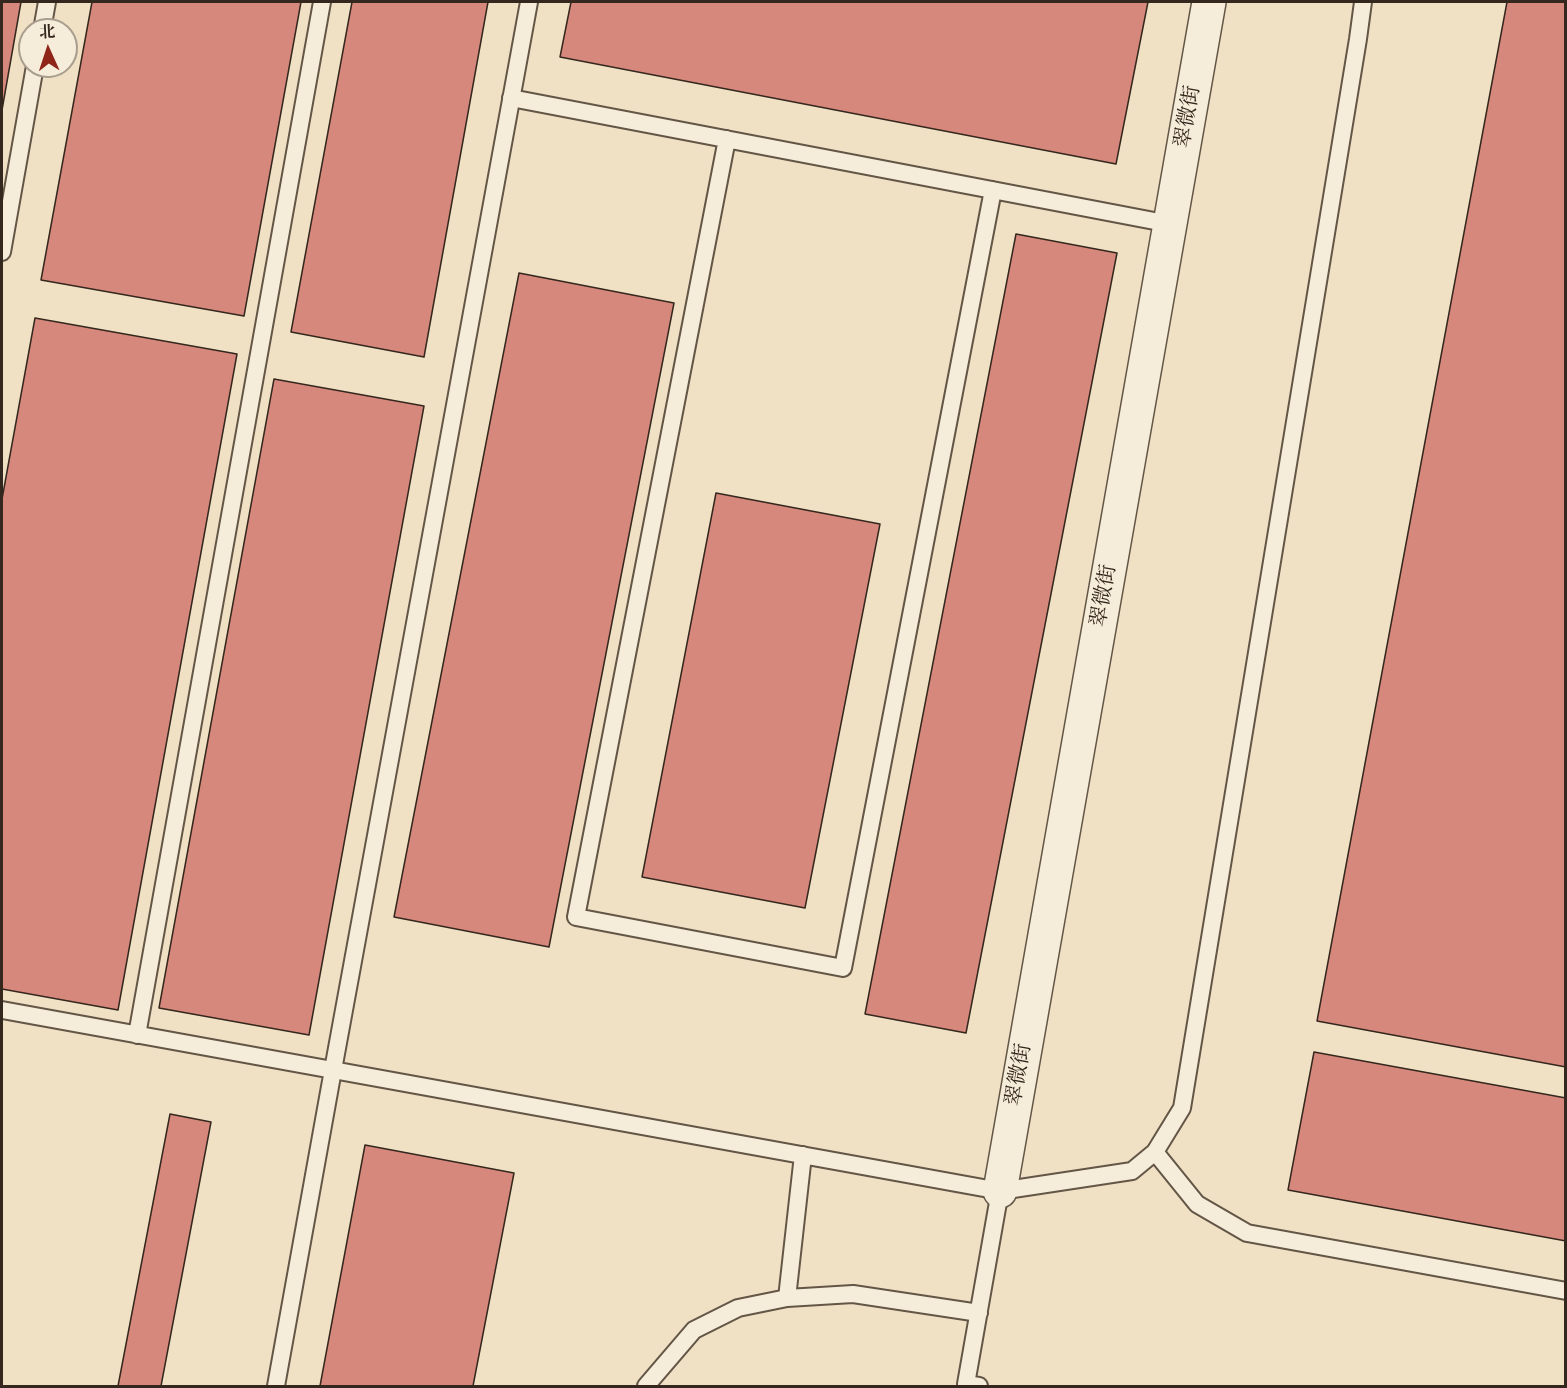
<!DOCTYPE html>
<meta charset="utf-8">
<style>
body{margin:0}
#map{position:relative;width:1567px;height:1388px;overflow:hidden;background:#f0e1c4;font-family:"IM FELL Double Pica","Noto Serif SC",serif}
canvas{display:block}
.frame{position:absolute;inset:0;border:3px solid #34271d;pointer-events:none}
.north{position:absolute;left:18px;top:18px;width:60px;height:60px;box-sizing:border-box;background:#f5ecd9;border:2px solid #a89d8e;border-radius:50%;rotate:357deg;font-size:16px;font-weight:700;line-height:24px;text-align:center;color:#34271d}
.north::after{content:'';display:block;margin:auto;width:21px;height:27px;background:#8f2418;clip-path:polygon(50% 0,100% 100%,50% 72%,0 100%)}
</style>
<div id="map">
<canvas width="1567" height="1388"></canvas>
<div class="frame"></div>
<div class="north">北</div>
</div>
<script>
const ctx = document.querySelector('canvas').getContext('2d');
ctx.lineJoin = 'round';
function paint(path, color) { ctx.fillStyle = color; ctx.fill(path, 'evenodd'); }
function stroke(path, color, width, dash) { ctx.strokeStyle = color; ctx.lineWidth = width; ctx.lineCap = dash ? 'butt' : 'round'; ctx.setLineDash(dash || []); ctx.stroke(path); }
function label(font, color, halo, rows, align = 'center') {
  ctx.font = font + ' "IM FELL Double Pica","Noto Serif SC",serif'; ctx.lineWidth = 4.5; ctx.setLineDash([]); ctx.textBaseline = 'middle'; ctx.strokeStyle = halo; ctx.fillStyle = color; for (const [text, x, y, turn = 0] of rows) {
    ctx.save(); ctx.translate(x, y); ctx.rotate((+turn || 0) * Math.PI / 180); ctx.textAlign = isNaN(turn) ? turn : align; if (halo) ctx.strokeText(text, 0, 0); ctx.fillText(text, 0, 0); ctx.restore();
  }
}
const building = new Path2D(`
 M2,2H21L2,110Z
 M92,2H301L244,316L41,280Z
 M352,2H488L424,357L291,332Z
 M571,2H1148L1116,164L560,57Z
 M1507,2H1566V1067L1317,1021Z
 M1016,234L1117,253L966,1033L865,1014Z
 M519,273L674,303L549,947L394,917Z
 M35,318L237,354L118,1010L2,989V499Z
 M274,379L424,406L309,1035L159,1008Z
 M716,493L880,524L805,908L642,877Z
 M1314,1052L1566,1098V1241L1288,1190Z
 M170,1114L211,1122L161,1386H118Z
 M365,1145L514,1173L473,1386H320Z`);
const service = new Path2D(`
 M42,30L47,2
 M511,98L1170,224
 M727,139L576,917L843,968L993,190
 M2,252L35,66
 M2,1010L1000,1191L1132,1171L1155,1152L1182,1108L1358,39L1363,2
 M137,1035L322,2
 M1155,1152L1197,1204L1247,1233L1566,1291
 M787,1298L803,1155
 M276,1386L333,1070L529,2
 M646,1386L694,1330L738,1308L787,1298L853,1294L979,1313
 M979,1386L966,1384L1000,1191`);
const tertiary = new Path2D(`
 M1000,1191L1209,2`);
const streetNames = [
 ["翠微街",1189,117,-80],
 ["翠微街",1105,596,-80],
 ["翠微街",1020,1075,-80]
];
paint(building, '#d7887d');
stroke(building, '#34271d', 1.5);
stroke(service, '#635647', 20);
stroke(tertiary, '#635647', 36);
stroke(service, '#f5ecd9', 16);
stroke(tertiary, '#f5ecd9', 33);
label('21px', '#34271d', '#f5ecd9', streetNames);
</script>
